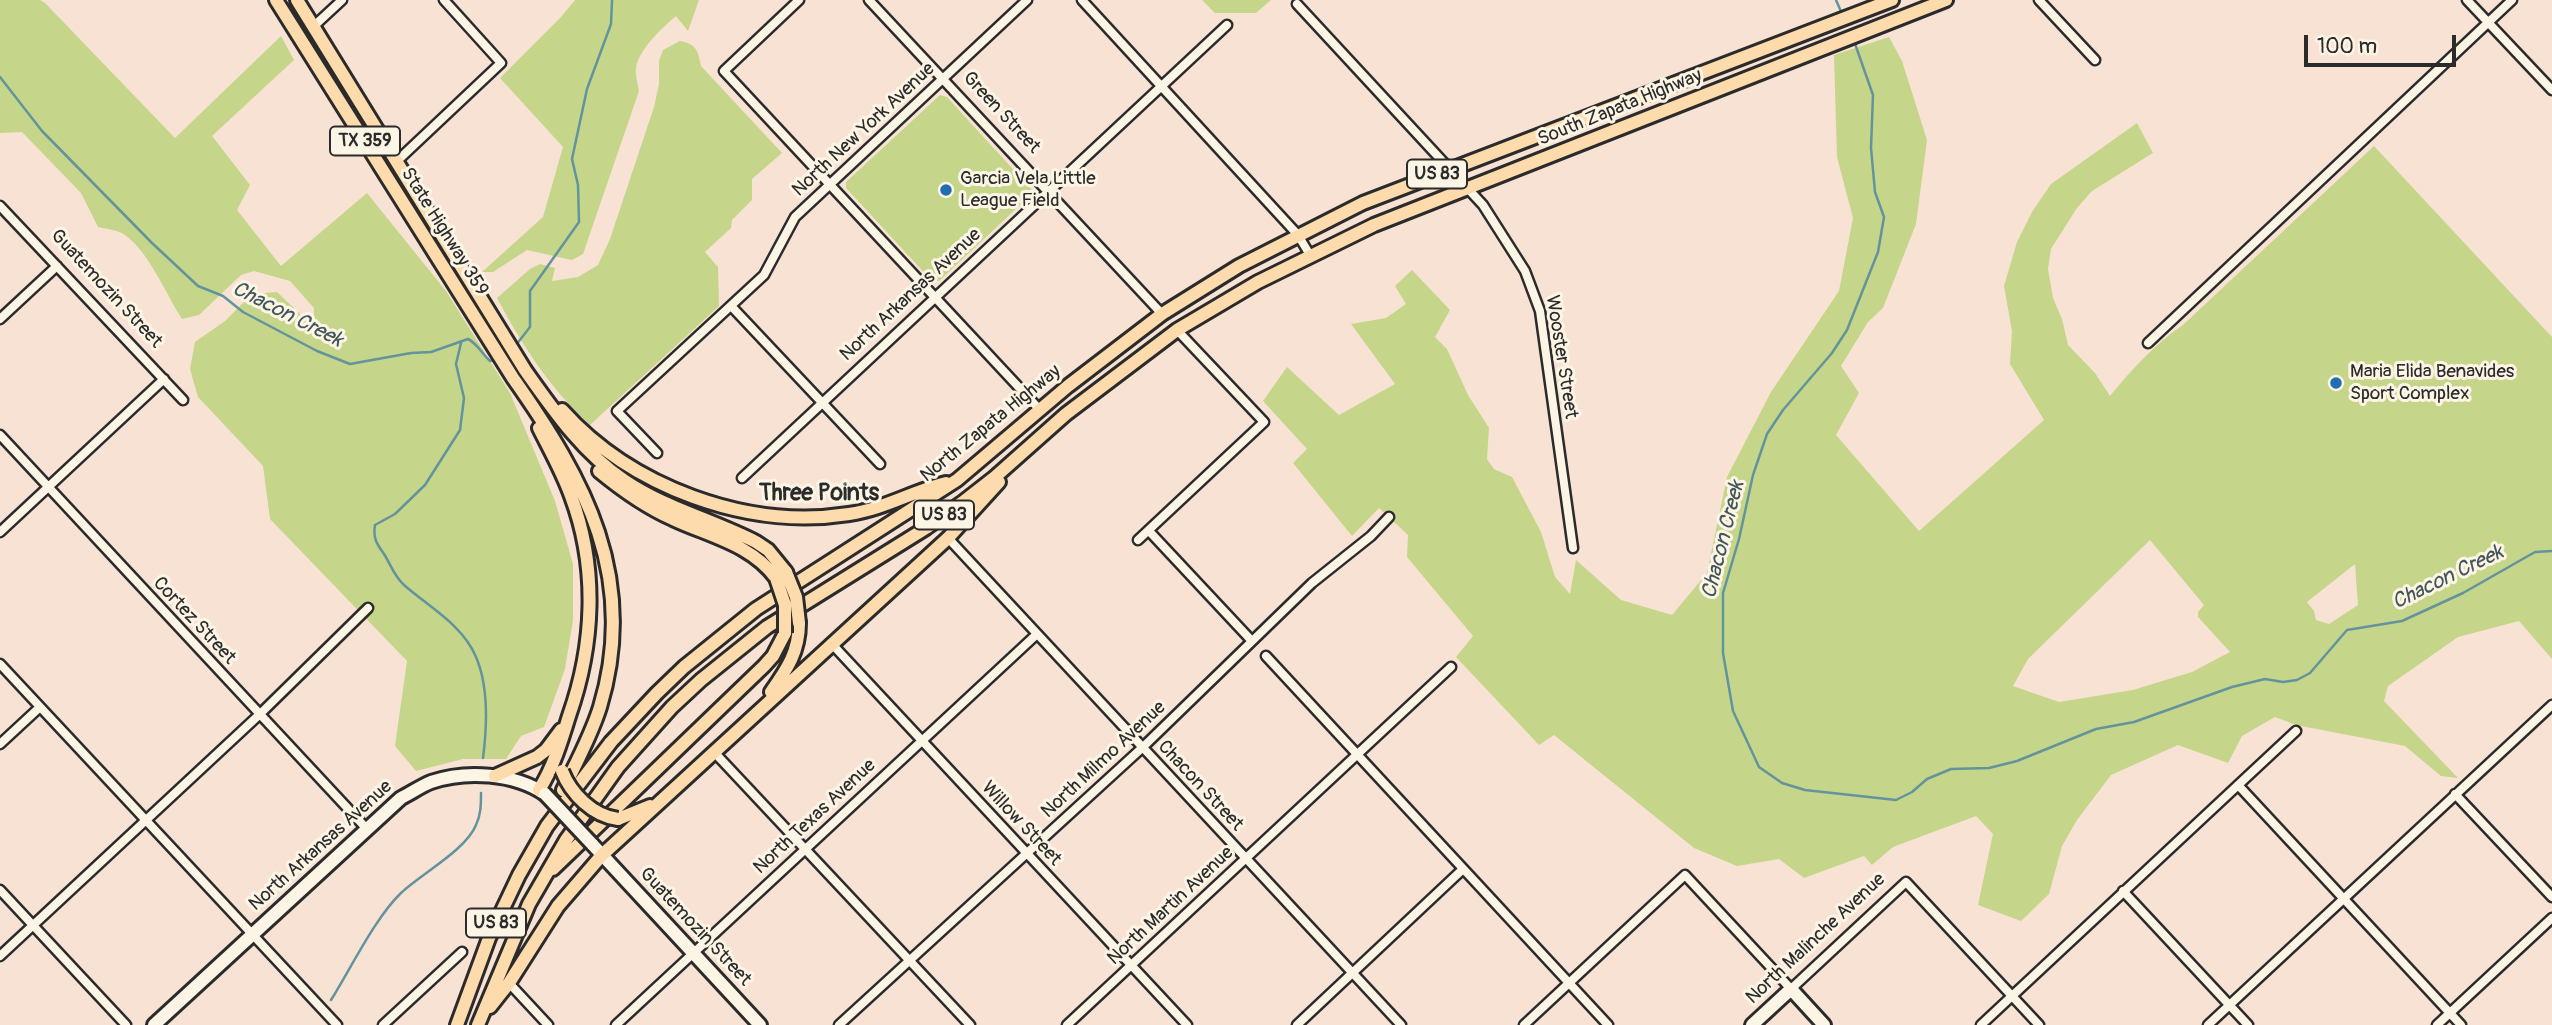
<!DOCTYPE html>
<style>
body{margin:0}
#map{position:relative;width:2552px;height:1025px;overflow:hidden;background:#f8e2d4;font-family:Pangolin,sans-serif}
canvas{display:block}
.scale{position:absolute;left:2304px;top:35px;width:152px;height:32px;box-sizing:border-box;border:4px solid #2b2b2b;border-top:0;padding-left:9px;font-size:21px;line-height:24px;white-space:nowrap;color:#2b2b2b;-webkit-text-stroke:5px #fcf5e5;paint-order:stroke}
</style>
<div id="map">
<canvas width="2552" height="1025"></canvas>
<div class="scale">100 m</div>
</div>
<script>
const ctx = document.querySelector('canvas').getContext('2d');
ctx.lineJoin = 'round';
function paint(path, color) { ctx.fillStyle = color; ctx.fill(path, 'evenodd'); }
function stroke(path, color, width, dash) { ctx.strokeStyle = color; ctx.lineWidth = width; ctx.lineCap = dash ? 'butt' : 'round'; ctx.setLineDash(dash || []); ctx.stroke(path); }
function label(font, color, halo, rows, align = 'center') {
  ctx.font = font + ' Pangolin,sans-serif'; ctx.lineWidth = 6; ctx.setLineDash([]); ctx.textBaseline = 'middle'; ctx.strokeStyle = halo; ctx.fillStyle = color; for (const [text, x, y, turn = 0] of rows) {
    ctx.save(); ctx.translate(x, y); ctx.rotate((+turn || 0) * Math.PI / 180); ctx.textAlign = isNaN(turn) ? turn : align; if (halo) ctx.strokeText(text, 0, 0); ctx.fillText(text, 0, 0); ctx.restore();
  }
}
const green = new Path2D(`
 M0,0H40L45,3L175,138L281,36L294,60L212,136L250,185L237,210L281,266L367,193L446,291L510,393L555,501L573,564V620L565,669L544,727L521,736L506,759H463L416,771L395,746L407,661L270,519L263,466L198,397L190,369L195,342L225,321L252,294L277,292L314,327V308L290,281L254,271L241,275L199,315L182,319C166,294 149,252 125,235C119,230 106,229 98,227L81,193L22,132L0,133Z
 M575,0H699L688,31L676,16C663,27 637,51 636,69C635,75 638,84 639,91L583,254L572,260L527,250L493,272H482L543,217L563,147L500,78L561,17Z
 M1202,0H1271L1256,13H1215Z
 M1889,37L1902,61L1927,140L1916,224L1883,308L1868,322L1841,366L1859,393L1836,435L1919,531L2044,420L2010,364L2012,331L2004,286L2017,242L2032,212L2051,184L2137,123L2153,153L2092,191L2077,208L2051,249L2048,269L2053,298L2062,319L2068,345L2095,373L2110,396C2132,369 2155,344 2184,324L2374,146L2552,337V659L2519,621L2458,637L2388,686L2384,701L2458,778L2441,776L2405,746L2296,725L2275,717L2242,736L2228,763L2178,745L2111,775L2077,820L2062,846L2049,894L2021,921L1978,905L1993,834L1976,816L1893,847L1872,865L1864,856L1804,878L1779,859L1737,866L1694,848L1554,735L1539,745L1456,657L1473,636L1407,557L1408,535L1379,508L1352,536L1293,463L1307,449L1263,401L1287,367L1339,415L1395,384L1351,324L1386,318L1406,304L1395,286L1412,270L1450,310L1435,337L1447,349L1468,395L1489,428L1487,459L1494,469L1512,477L1541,532L1555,577L1570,594L1576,560L1621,600L1672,615L1707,573L1727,477L1771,392L1839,291L1853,218L1837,157L1834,55ZM2150,540L2204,605L2198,612V617L2230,652L2192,672L2133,690L2059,702L2013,686L2028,659ZM2355,564L2358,605L2329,624L2316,620L2314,611L2307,602Z
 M680,41C696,44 698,50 701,66L782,153L752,179V200L732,220L731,228L705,252L718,267L719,306L590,425C551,390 522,345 497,298L530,269L540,264L555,268L552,281L578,277L598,265L610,239L654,107L659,84V61L663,50Z
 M940,95L947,97L1032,190V194L939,281H932L846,188V182Z`);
const stream = new Path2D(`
 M1836,0L1843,16
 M1854,41L1873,95L1871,148L1875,192L1884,217L1878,252L1847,330L1832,353L1783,410L1767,434L1753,475L1739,539L1723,593V653L1733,711L1759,767L1782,783L1805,790L1896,800L1912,792L1927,779L1951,769L1989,768L2017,761L2096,729L2134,722L2232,687L2265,679L2283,682L2297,680L2310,673L2347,630L2402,621L2463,593L2535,552L2552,551
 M0,77L42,131L152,243L198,286L223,296L243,312L317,351L350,364L411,353L431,352L468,339C477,343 482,354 490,361L496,359
 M461,343L456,364L464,398L460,430L425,485L395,514L375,525C373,538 376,543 384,554C391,565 394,576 404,585C429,607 463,625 476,657C489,687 487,727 483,758
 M516,345L530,327V291L579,222L578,185L572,159L587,89L611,24L612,0
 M331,1000C351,968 375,918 401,893C421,874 466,850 476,825C481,815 481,804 481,793`);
const street = new Path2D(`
 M799,0L724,71L1040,410
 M869,0L1162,314
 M1082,0L1298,235L1310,255
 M2039,0L2095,60
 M2467,0L2552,90
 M1297,4L1483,205L1525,271L1540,311L1573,548
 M314,26L342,0
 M396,162L501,63L444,0
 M0,206L183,400
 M732,307L880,464
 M0,319L57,266
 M2148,343L2512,0
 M0,435L366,828
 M657,453L617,411L764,275L795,217L1027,0
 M742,478L1227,25
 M1149,531L1251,640
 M0,532L164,379
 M948,538L1401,1025
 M1138,540L1264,422L1177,330
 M831,643L1187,1025
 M1266,656L1608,1025
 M0,664L337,1025
 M0,744L40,707
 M714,752L970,1025
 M2238,785L2461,1025
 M2455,794L2552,897
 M0,890L126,1025
 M2123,891L2248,1025
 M0,956L260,714L368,608
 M509,983L548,1025
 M383,1025L462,952
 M616,1025L1037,634
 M839,1025L1143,747L1312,583L1371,536L1389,517
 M1067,1025L1451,667
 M1297,1025L1463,869
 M1524,1025L1685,875L1791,989L1906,882L2039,1025
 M1981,1025L2296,731
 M2208,1025L2552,705
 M2437,1025L2552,918`);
const secondary = new Path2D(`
 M592,844L760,1025
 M154,1025L401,798C411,793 421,786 431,782C466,770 514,773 545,794
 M1752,1025L1791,989L1824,1025`);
const primary = new Path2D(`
 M276,0L513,378C585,480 639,578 600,707C591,736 576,763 563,790
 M297,0L525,370C554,411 583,453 625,481C665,508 713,520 756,542L768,550L786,572
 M562,410C631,487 747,530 849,514C884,509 913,491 946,483
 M599,471C622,490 646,507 673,519C709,536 751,544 776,578
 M771,692C787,669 799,652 799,623
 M495,776L537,757L546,750L561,730
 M539,790C553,768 561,742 569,716C594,645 598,568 571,496C563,473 550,450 539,428
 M618,819L650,806
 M553,869L764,666L773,656L785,633
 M490,1007L509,983L558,906L602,855L948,538L999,482
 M457,1025L489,938L519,875L547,826L611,742L657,693L684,667L756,609L957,480L1068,386L1162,314L1239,266L1363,203L1892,0
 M478,1025L529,904L566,840L618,767L672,707L701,680L767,627L926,528L963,502L995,477L1066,414L1177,330L1258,282L1374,225L1946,0`);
const secondaryBridge = new Path2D(`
 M545,794L592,844`);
const primaryBridge = new Path2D(`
 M786,572L796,597L799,623
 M776,578L785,605V633
 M562,771C571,794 593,816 618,819`);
const markers = [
 [946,190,7,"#1f6fb2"],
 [2336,383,7,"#1f6fb2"]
];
const shields = [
 [365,141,70],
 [1437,174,60],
 [944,515,60],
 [496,923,60]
];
const shieldNames = [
 ["TX 359",365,141],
 ["US 83",1437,174],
 ["US 83",944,515],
 ["US 83",496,923]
];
const streetNames = [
 ["South Zapata Highway",1620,108,-22],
 ["Green Street",1001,113,47],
 ["North New York Avenue",864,130,-43],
 ["State Highway 359",444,232,58],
 ["Guatemozin Street",106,289,47],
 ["North Arkansas Avenue",911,295,-43],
 ["Wooster Street",1561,357,81],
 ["North Zapata Highway",991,424,-39],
 ["Cortez Street",194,621,47],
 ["North Milmo Avenue",1104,760,-43],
 ["Chacon Street",1200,786,47],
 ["North Texas Avenue",815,817,-43],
 ["Willow Street",1021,824,47],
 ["North Arkansas Avenue",321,846,-42],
 ["North Martin Avenue",1171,906,-43],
 ["Guatemozin Street",695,927,47],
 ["North Malinche Avenue",1816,939,-43]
];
const poiNames = [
 ["Garcia Vela Little",960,179],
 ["League Field",960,201],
 ["Maria Elida Benavides",2350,372],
 ["Sport Complex",2350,394]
];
const waterNames = [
 ["Chacon Creek",287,315,27],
 ["Chacon Creek",1724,540,-76],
 ["Chacon Creek",2448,578,-26]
];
const quarterNames = [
 ["Three Points",819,494]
];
paint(green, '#c5d68a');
stroke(stream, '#63939c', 2.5);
stroke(street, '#2b2b2b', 13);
stroke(secondary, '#2b2b2b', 18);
stroke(primary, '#2b2b2b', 18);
stroke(street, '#fcf5e5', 8);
stroke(secondary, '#fcf5e5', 12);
stroke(primary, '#fedbac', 12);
stroke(secondaryBridge, '#2b2b2b', 18, []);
stroke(primaryBridge, '#2b2b2b', 18, []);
stroke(secondaryBridge, '#fcf5e5', 12);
stroke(primaryBridge, '#fedbac', 12);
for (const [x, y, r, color] of markers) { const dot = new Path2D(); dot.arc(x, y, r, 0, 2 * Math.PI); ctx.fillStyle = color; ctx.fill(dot); stroke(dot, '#fcf5e5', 2.5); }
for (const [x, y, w] of shields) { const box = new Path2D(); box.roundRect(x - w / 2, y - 14.5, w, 29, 5); ctx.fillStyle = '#fcf5e5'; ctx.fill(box); stroke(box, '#2b2b2b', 2); }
label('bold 18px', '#2b2b2b', null, shieldNames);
label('19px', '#2b2b2b', '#fcf5e5', streetNames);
label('19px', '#2b2b2b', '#fcf5e5', poiNames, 'left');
label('italic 21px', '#42565a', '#fcf5e5', waterNames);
label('bold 23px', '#2b2b2b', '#fcf5e5', quarterNames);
</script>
